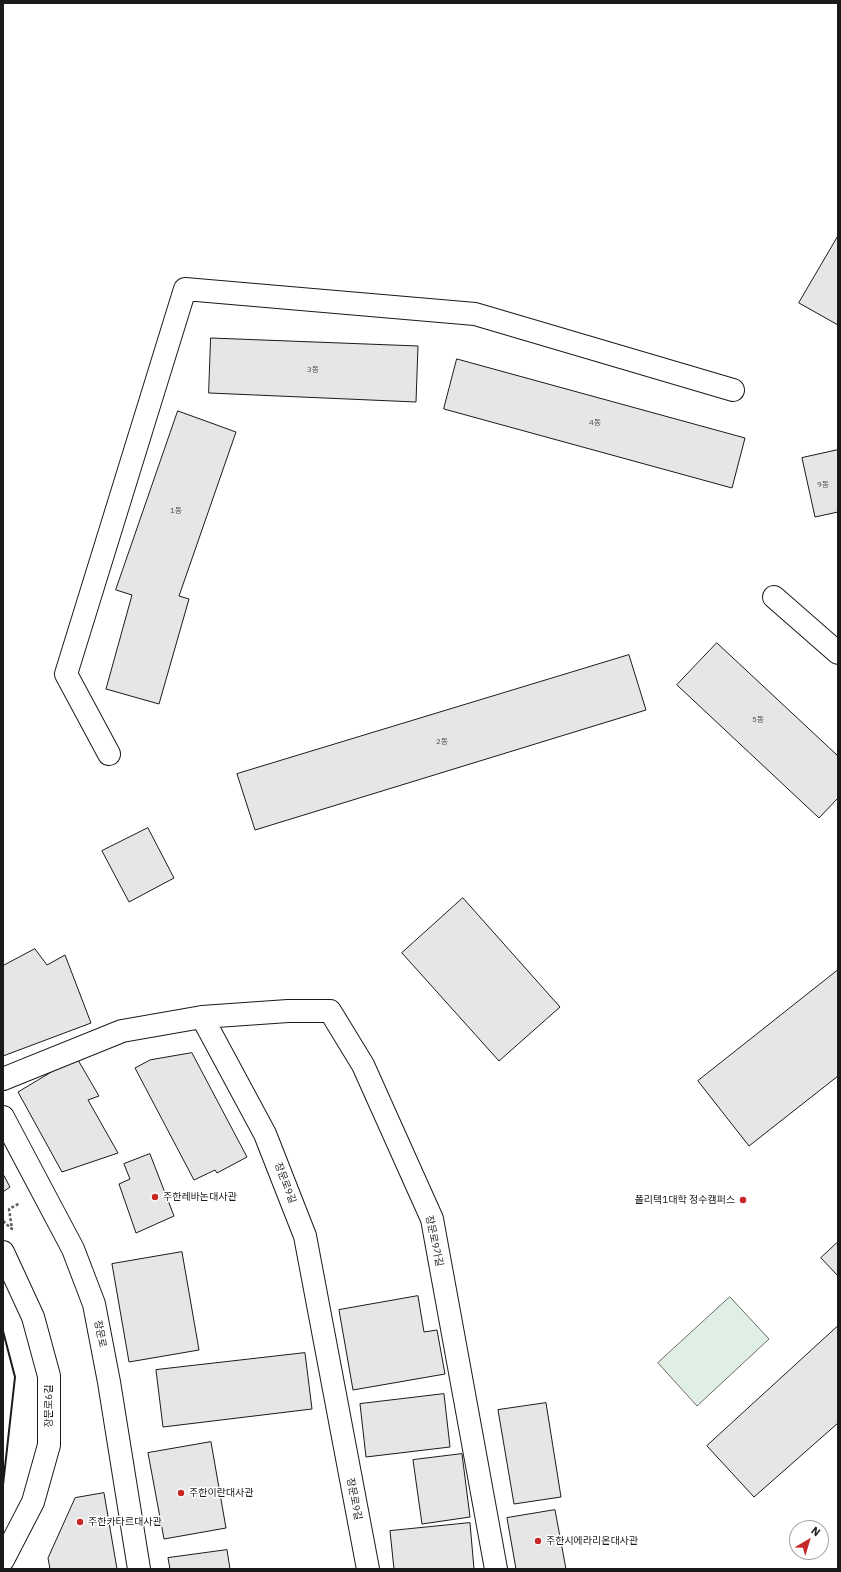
<!DOCTYPE html>
<meta charset="utf-8">
<style>
body{margin:0}
#map{position:relative;width:841px;height:1572px;overflow:hidden;background:#fff;font-family:"IBM Plex Sans",sans-serif}
canvas{display:block}
.frame{position:absolute;inset:0;border:4px solid #1a1a1a;pointer-events:none}
.north{position:absolute;left:789px;top:1520px;width:40px;height:40px;box-sizing:border-box;background:#fff;border:1px solid #a3a3a3;border-radius:50%;rotate:38deg;font-size:11px;font-weight:700;line-height:16px;text-align:center;color:#1a1a1a}
.north::after{content:'';display:block;margin:auto;width:14px;height:18px;background:#c62828;clip-path:polygon(50% 0,100% 100%,50% 72%,0 100%)}
</style>
<div id="map">
<canvas width="841" height="1572"></canvas>
<div class="frame"></div>
<div class="north">N</div>
</div>
<script>
const ctx = document.querySelector('canvas').getContext('2d');
ctx.lineJoin = 'round';
function paint(path, color) { ctx.fillStyle = color; ctx.fill(path, 'evenodd'); }
function stroke(path, color, width, dash) { ctx.strokeStyle = color; ctx.lineWidth = width; ctx.lineCap = dash ? 'butt' : 'round'; ctx.setLineDash(dash || []); ctx.stroke(path); }
function label(font, color, halo, rows, align = 'center') {
  ctx.font = font + ' "IBM Plex Sans","Noto Sans KR",sans-serif'; ctx.lineWidth = 3; ctx.setLineDash([]); ctx.textBaseline = 'middle'; ctx.strokeStyle = halo; ctx.fillStyle = color; for (const [text, x, y, turn = 0] of rows) {
    ctx.save(); ctx.translate(x, y); ctx.rotate((+turn || 0) * Math.PI / 180); ctx.textAlign = isNaN(turn) ? turn : align; if (halo) ctx.strokeText(text, 0, 0); ctx.fillText(text, 0, 0); ctx.restore();
  }
}
const green = new Path2D(`
 M730,1297L769,1339L697,1406L658,1363Z`);
const building = new Path2D(`
 M838,236V325L799,303Z
 M211,338L418,346L416,402L209,393Z
 M457,359L745,438L732,488L444,409Z
 M178,411L236,432L179,596L189,599L159,704L106,689L132,595L116,590Z
 M838,450V512L815,517L802,458Z
 M717,643L838,756V798L819,818L677,685Z
 M629,655L646,710L255,830L237,774Z
 M148,828L174,878L129,902L102,851Z
 M463,898L560,1007L499,1061L402,953Z
 M35,949L47,965L65,955L91,1023L3,1056V966Z
 M838,970V1076L749,1146L698,1081Z
 M192,1053L247,1157L217,1173L215,1170L194,1180L135,1068L150,1060Z
 M78,1060L99,1096L88,1100L118,1153L62,1172L18,1092L58,1068Z
 M150,1154L174,1216L136,1233L119,1184L130,1179L124,1164Z
 M3,1174L10,1187L3,1192Z
 M838,1242V1276L821,1258Z
 M182,1252L199,1350L129,1362L112,1264Z
 M418,1296L424,1332L437,1330L445,1374L353,1390L339,1310Z
 M838,1326V1423L754,1497L707,1446Z
 M305,1353L312,1409L163,1427L156,1370Z
 M444,1394L450,1447L366,1457L360,1404Z
 M546,1403L561,1497L514,1504L498,1410Z
 M211,1442L226,1528L164,1539L148,1453Z
 M462,1454L470,1517L422,1524L413,1460Z
 M104,1493L117,1569H50L48,1558L75,1498Z
 M555,1510L566,1569H516L507,1518Z
 M470,1523L474,1569H394L390,1531Z
 M227,1550L230,1569H170L168,1558Z`);
const path = new Path2D(`
 M3,1221L12,1229L9,1209L20,1203`);
const minor = new Path2D(`
 M774,597L838,653
 M109,754L66,674L185,289L475,314L733,390
 M202,1017L288,1011H330L363,1065L432,1219L496,1569
 M3,1079L122,1031L202,1017L265,1134L305,1236L368,1569
 M3,1117L73,1249L94,1304L109,1382L139,1569
 M3,1252L33,1317L49,1376V1445L33,1502L3,1560`);
const wall = new Path2D(`
 M3,1331L15,1377L3,1485`);
const markers = [
 [155,1197,4,"#c62828"],
 [743,1200,4,"#c62828"],
 [181,1493,4,"#c62828"],
 [80,1522,4,"#c62828"],
 [538,1541,4,"#c62828"]
];
const numberNames = [
 ["3동",313,370],
 ["4동",595,423],
 ["9동",823,485],
 ["1동",176,511],
 ["5동",758,720],
 ["2동",442,742]
];
const streetNames = [
 ["장문로9길",285,1183,69],
 ["장문로9가길",434,1241,78],
 ["장문로",100,1334,79],
 ["장문로6길",49,1406,-90],
 ["장문로9길",354,1499,79]
];
const poiNames = [
 ["주한레바논대사관",163,1197],
 ["폴리텍1대학 정수캠퍼스",735,1200,"right"],
 ["주한이란대사관",189,1493],
 ["주한카타르대사관",88,1522],
 ["주한시에라리온대사관",546,1541]
];
paint(green, '#e0efe3');
stroke(green, '#6a6a6a', 1);
paint(building, '#e6e6e6');
stroke(building, '#1a1a1a', 1);
stroke(minor, '#1a1a1a', 24);
stroke(path, '#5f5f5f', 2.5, [3, 2]);
stroke(minor, '#fff', 22);
stroke(wall, '#1a1a1a', 2);
for (const [x, y, r, color] of markers) { const dot = new Path2D(); dot.arc(x, y, r, 0, 2 * Math.PI); ctx.fillStyle = color; ctx.fill(dot); stroke(dot, '#fff', 1.5); }
label('8px', '#4d4d4d', null, numberNames);
label('10px', '#1a1a1a', '#fff', streetNames);
label('10px', '#1a1a1a', '#fff', poiNames, 'left');
</script>
